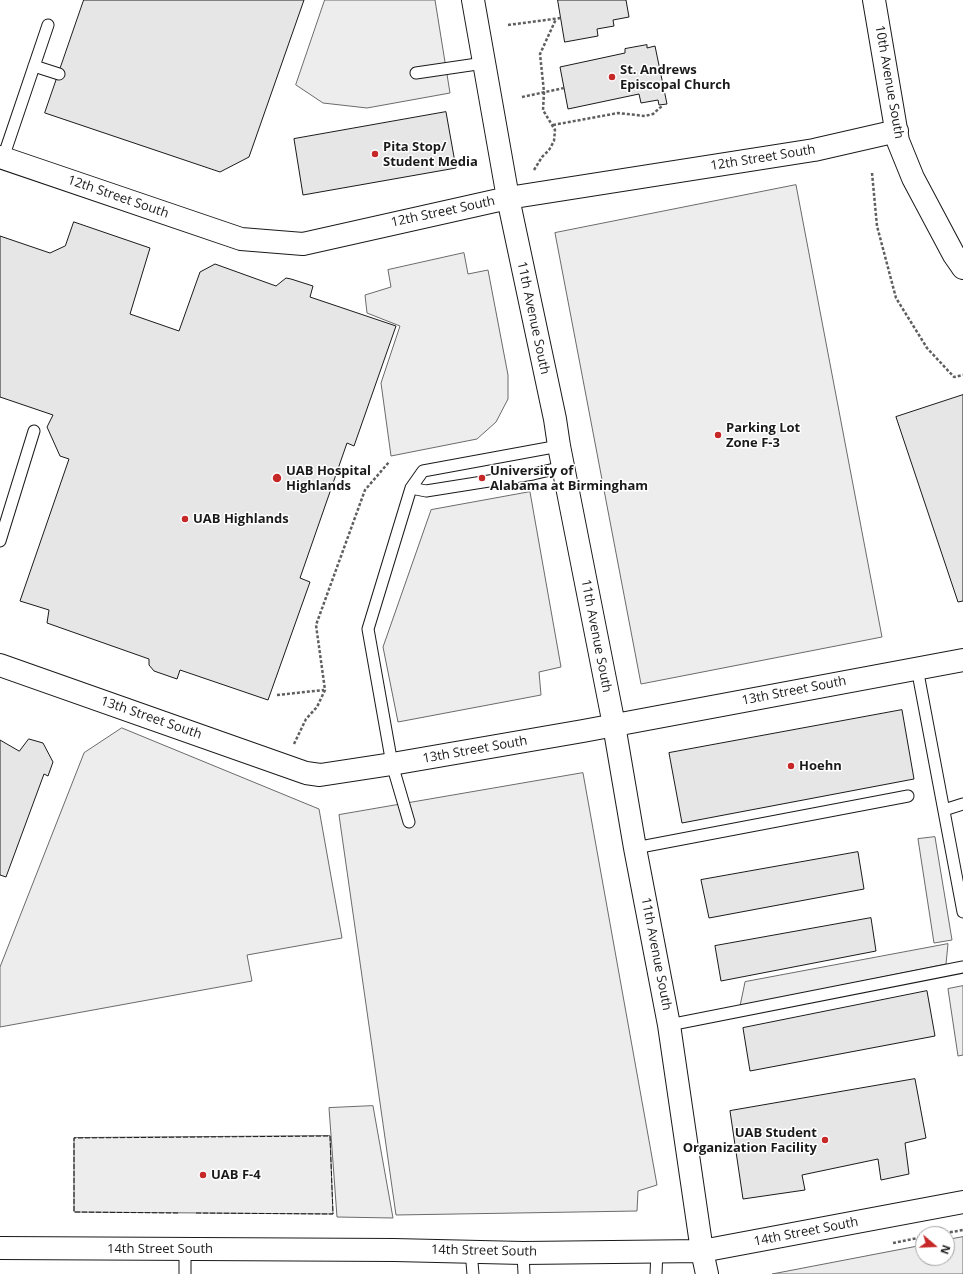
<!DOCTYPE html>
<style>
body{margin:0}
#map{position:relative;width:963px;height:1274px;overflow:hidden;background:#fff;font-family:"Open Sans",sans-serif}
canvas{display:block}
.north{position:absolute;left:915px;top:1226px;width:40px;height:40px;box-sizing:border-box;background:#fff;border:1px solid #a3a3a3;border-radius:50%;rotate:109deg;font-size:11px;font-weight:700;line-height:16px;text-align:center;color:#1a1a1a}
.north::after{content:'';display:block;margin:auto;width:14px;height:18px;background:#c62828;clip-path:polygon(50% 0,100% 100%,50% 72%,0 100%)}
</style>
<div id="map">
<canvas width="963" height="1274"></canvas>
<div class="north">N</div>
</div>
<script>
const ctx = document.querySelector('canvas').getContext('2d');
ctx.lineJoin = 'round';
function paint(path, color) { ctx.fillStyle = color; ctx.fill(path, 'evenodd'); }
function stroke(path, color, width, dash) { ctx.strokeStyle = color; ctx.lineWidth = width; ctx.lineCap = dash ? 'butt' : 'round'; ctx.setLineDash(dash || []); ctx.stroke(path); }
function label(font, color, halo, rows, align = 'center') {
  ctx.font = font + ' "Open Sans",sans-serif'; ctx.lineWidth = 3; ctx.setLineDash([]); ctx.textBaseline = 'middle'; ctx.strokeStyle = halo; ctx.fillStyle = color; for (const [text, x, y, turn = 0] of rows) {
    ctx.save(); ctx.translate(x, y); ctx.rotate((+turn || 0) * Math.PI / 180); ctx.textAlign = isNaN(turn) ? turn : align; if (halo) ctx.strokeText(text, 0, 0); ctx.fillText(text, 0, 0); ctx.restore();
  }
}
const parking = new Path2D(`
 M325,0H435L450,93L367,108L323,103L296,85Z
 M796,185L882,637L641,684L555,233Z
 M464,253L468,274L488,270L508,375V399L496,422L477,439L391,456L381,383L400,326L367,313L365,295L391,287L388,270Z
 M530,492L561,667L539,672L541,695L398,722L383,647L431,510Z
 M122,728L319,809L342,938L247,955L252,981L0,1027V967L84,753Z
 M583,773L657,1185L638,1191L637,1211L396,1215L339,815Z
 M935,837L952,940L934,943L918,839Z
 M948,944L946,964L740,1006L745,982Z
 M963,986V1055L958,1056L948,989Z
 M373,1106L393,1218L337,1217L329,1108Z
 M330,1136L333,1214L74,1212V1138Z
 M963,1237V1274H772L923,1245V1258H947V1240Z`);
const building = new Path2D(`
 M84,0H304L249,157L220,172L45,113Z
 M558,0H626L629,17L613,20L614,26L597,29L598,36L565,42Z
 M647,45V48L655,46L667,104L659,105L658,100L641,103L639,94L568,109L560,67L625,53V49Z
 M446,112L456,168L303,195L294,139Z
 M74,222L150,248L130,314L179,331L200,272L215,264L276,286L286,278L291,279L313,286L310,297L396,326L354,446L347,443L300,578L310,582L268,700L180,670L177,679L154,671L149,665V659L47,623L49,610L20,601L69,459L60,456L47,427L53,415L0,397V236L50,253L65,246Z
 M963,395V601L958,602L896,417Z
 M902,710L914,779L682,823L669,753Z
 M29,739L43,743L53,762L48,776L44,774L6,877L0,875V740L19,751Z
 M858,852L864,889L709,918L701,880Z
 M871,918L876,951L721,981L715,946Z
 M927,991L935,1036L750,1071L743,1028Z
 M915,1079L926,1138L905,1143L909,1174L881,1180L878,1159L802,1175L805,1190L743,1199L730,1111Z`);
const path = new Path2D(`
 M508,25L561,18
 M522,97L564,88
 M553,125L618,113L645,116L653,114L663,105
 M534,170L542,157L549,150L554,141L555,130L543,110L544,92L540,54L556,19
 M872,173L877,226L896,298L927,348L954,377L963,375
 M277,695L324,690
 M294,744L306,719L317,707L325,690L316,625L365,490L389,462
 M940,1234L963,1230
 M893,1243L923,1237`);
const lane = new Path2D(`
 M34,66L59,74
 M416,73L484,63
 M3,158L48,25
 M411,488L426,491L533,474L563,467
 M0,541L34,431
 M917,668L963,912
 M944,810L963,804
 M409,822L392,764L368,629L411,488L423,471L559,446
 M635,848L908,796
 M669,1025L963,967
 M185,1249V1274
 M471,1251L473,1274
 M523,1253L524,1274
 M656,1274L657,1251`);
const secondary = new Path2D(`
 M473,0L508,198L555,419L559,446L614,725L635,848L669,1025L702,1251L707,1274
 M874,0L898,141L913,178L954,255L963,268
 M0,157L241,239L303,244L508,198L814,150L897,131
 M0,665L306,773L320,775L392,764L583,731L963,660
 M0,1248L394,1250L523,1253L702,1251L963,1202`);
const fence = new Path2D(`
 M178,1213L74,1212V1138L330,1136L333,1214L196,1213`);
const markers = [
 [612,77,4,"#c62828"],
 [375,154,4,"#c62828"],
 [718,435,4,"#c62828"],
 [277,478,5,"#c62828"],
 [482,478,4,"#c62828"],
 [185,519,4,"#c62828"],
 [791,766,4,"#c62828"],
 [825,1140,4,"#c62828"],
 [203,1175,4,"#c62828"]
];
const poiNames = [
 ["St. Andrews",620,70],
 ["Episcopal Church",620,85],
 ["Pita Stop/",383,147],
 ["Student Media",383,162],
 ["Parking Lot",726,428],
 ["Zone F-3",726,443],
 ["UAB Hospital",286,471],
 ["Highlands",286,486],
 ["University of",490,471],
 ["Alabama at Birmingham",490,486],
 ["UAB Highlands",193,519],
 ["Hoehn",799,766],
 ["UAB Student",817,1133,"right"],
 ["Organization Facility",817,1148,"right"],
 ["UAB F-4",211,1175]
];
const streetNames = [
 ["10th Avenue South",889,82,80],
 ["12th Street South",763,158,-9],
 ["12th Street South",118,197,19],
 ["12th Street South",443,212,-12],
 ["11th Avenue South",533,318,78],
 ["11th Avenue South",596,636,79],
 ["13th Street South",794,691,-11],
 ["13th Street South",151,718,19],
 ["13th Street South",475,750,-10],
 ["11th Avenue South",656,954,79],
 ["14th Street South",806,1232,-11],
 ["14th Street South",160,1249],
 ["14th Street South",484,1251,1]
];
paint(parking, '#ededed');
stroke(parking, '#6a6a6a', 1);
paint(building, '#e6e6e6');
stroke(building, '#1a1a1a', 1);
stroke(lane, '#1a1a1a', 13);
stroke(secondary, '#1a1a1a', 24);
stroke(path, '#5f5f5f', 2.5, [3, 2]);
stroke(lane, '#fff', 11);
stroke(secondary, '#fff', 22);
stroke(fence, '#1a1a1a', 1, [5, 2]);
for (const [x, y, r, color] of markers) { const dot = new Path2D(); dot.arc(x, y, r, 0, 2 * Math.PI); ctx.fillStyle = color; ctx.fill(dot); stroke(dot, '#fff', 1.5); }
label('bold 13px', '#1a1a1a', '#fff', poiNames, 'left');
label('13px', '#1a1a1a', '#fff', streetNames);
</script>
